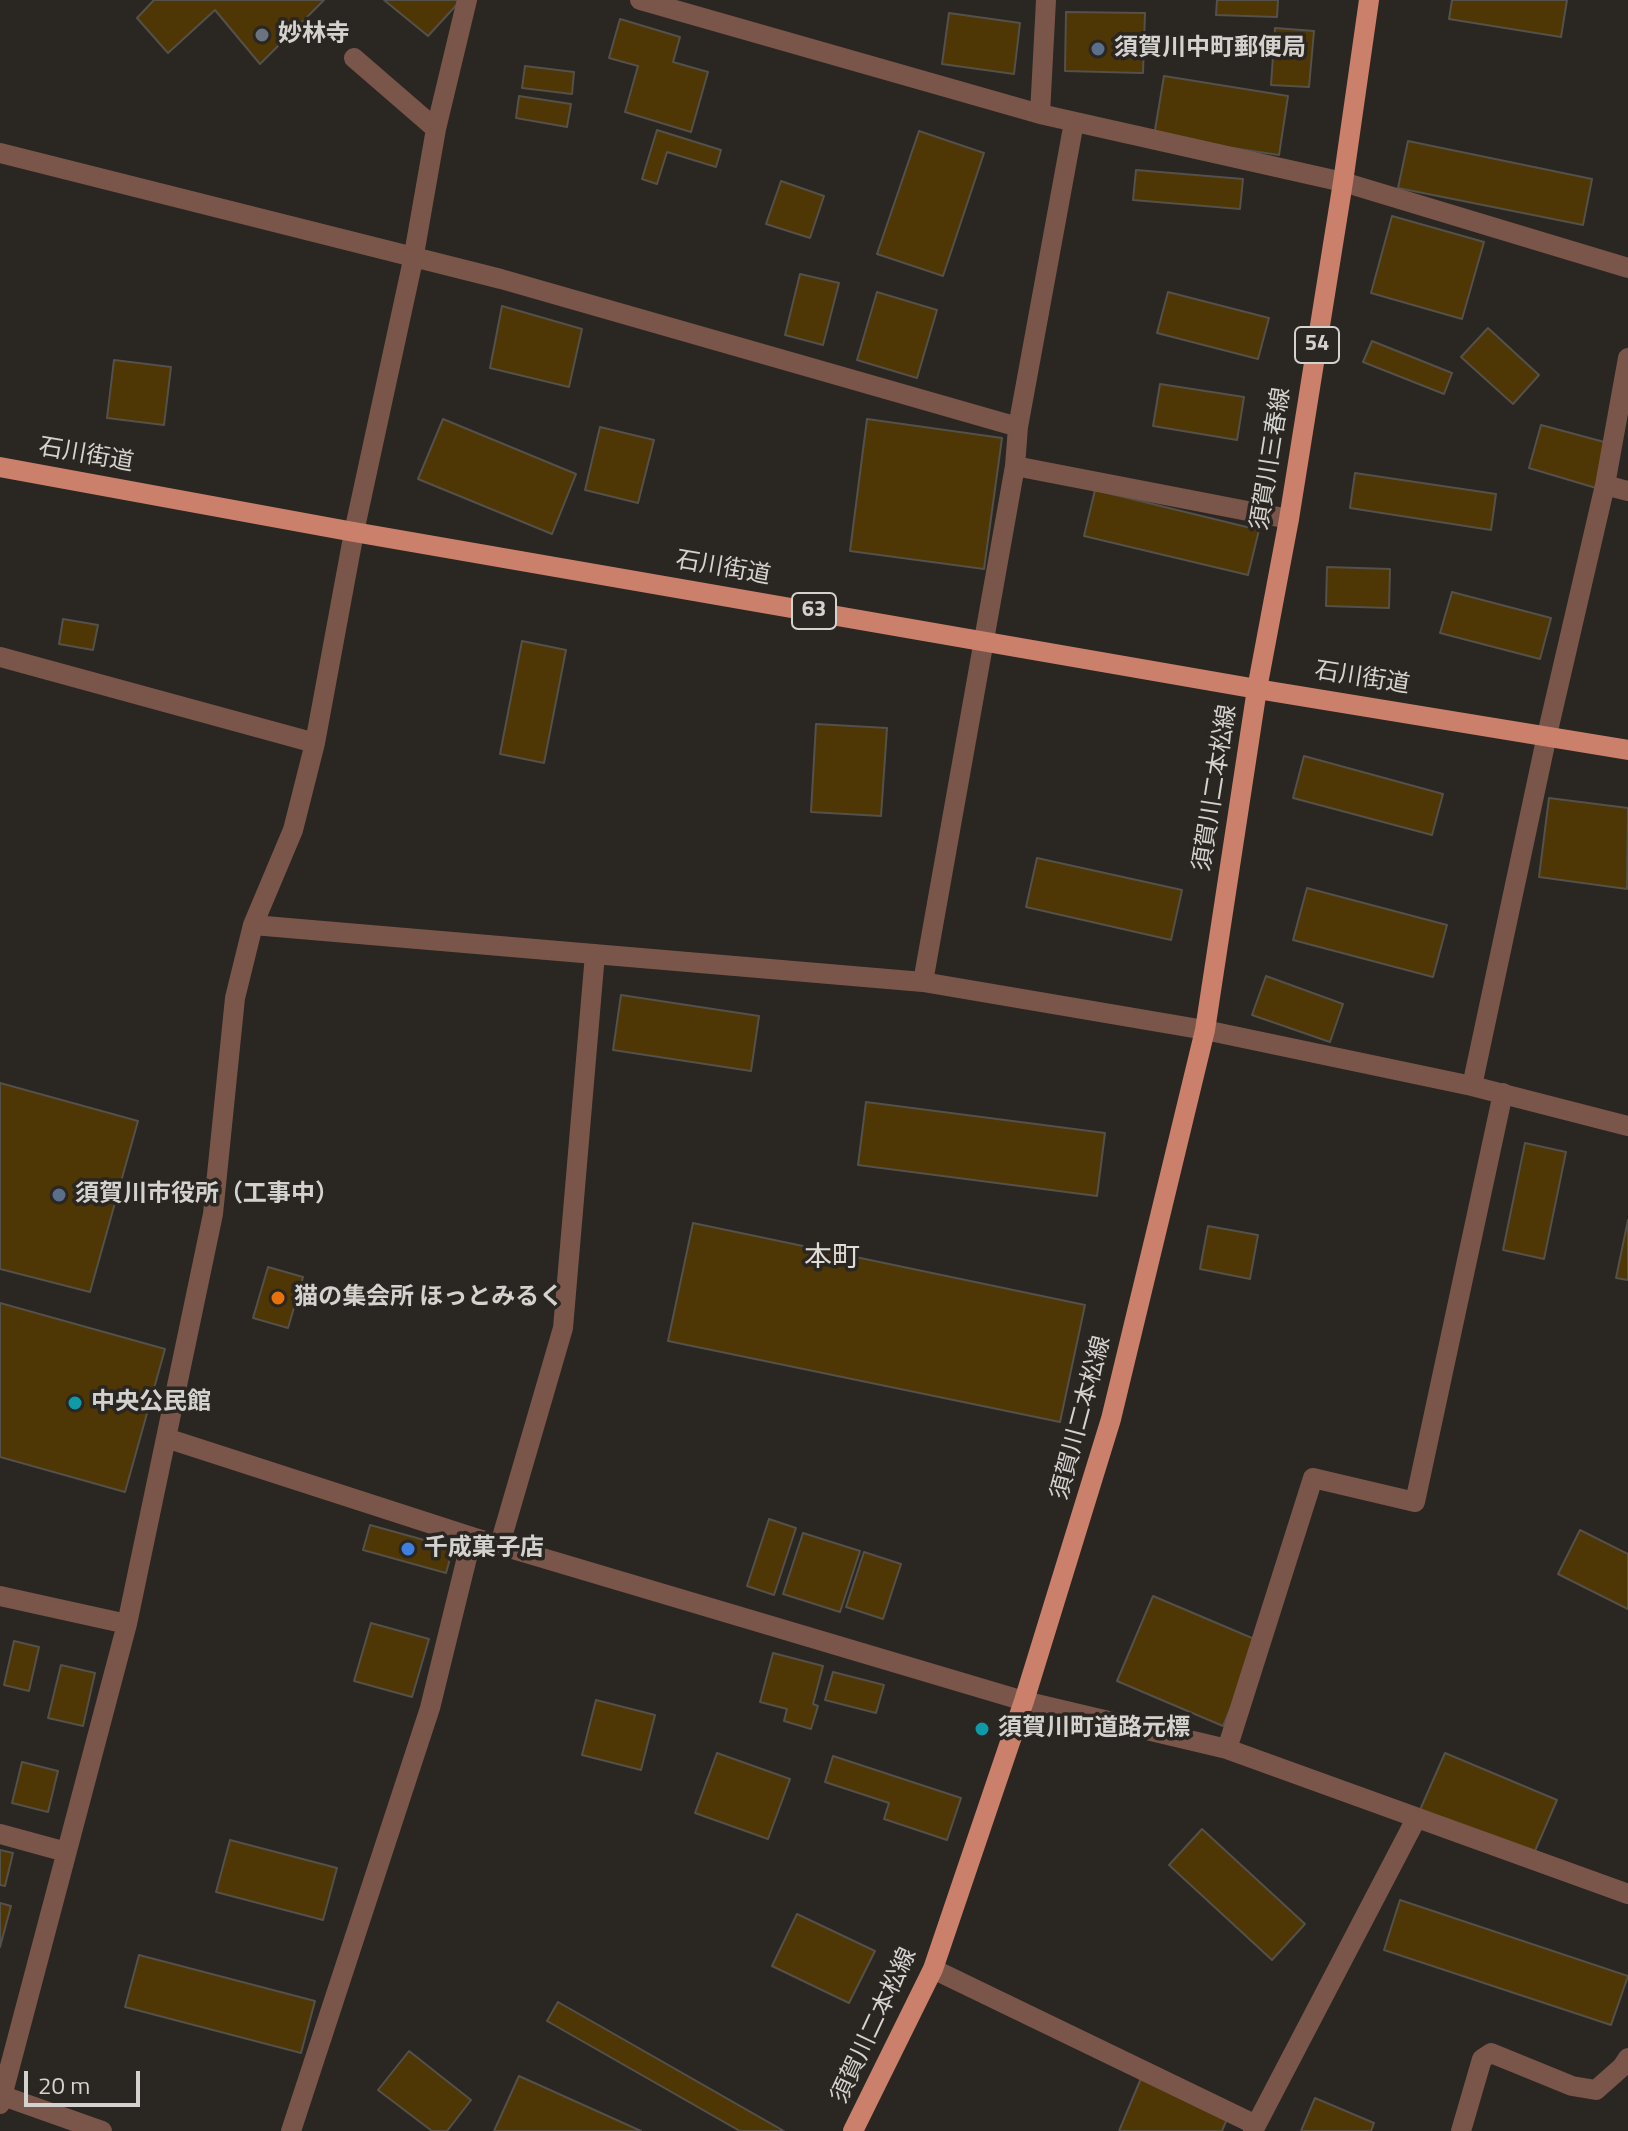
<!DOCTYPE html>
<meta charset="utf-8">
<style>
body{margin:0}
#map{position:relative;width:1628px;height:2131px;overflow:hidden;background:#2a2621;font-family:"Titillium Web",sans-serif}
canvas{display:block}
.scale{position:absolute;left:24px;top:2071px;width:116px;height:36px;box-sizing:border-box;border:4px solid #d4d2ce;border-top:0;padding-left:10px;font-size:24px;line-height:28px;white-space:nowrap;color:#d4d2ce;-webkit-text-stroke:6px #2a2621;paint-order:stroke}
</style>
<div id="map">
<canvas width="1628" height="2131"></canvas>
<div class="scale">20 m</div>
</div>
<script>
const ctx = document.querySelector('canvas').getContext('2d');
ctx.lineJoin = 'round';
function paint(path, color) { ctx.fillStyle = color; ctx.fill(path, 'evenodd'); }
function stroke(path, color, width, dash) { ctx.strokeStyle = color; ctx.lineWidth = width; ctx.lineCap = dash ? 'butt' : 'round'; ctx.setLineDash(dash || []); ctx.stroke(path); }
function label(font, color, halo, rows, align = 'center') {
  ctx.font = font + ' "Titillium Web","Noto Sans JP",sans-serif'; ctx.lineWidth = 7; ctx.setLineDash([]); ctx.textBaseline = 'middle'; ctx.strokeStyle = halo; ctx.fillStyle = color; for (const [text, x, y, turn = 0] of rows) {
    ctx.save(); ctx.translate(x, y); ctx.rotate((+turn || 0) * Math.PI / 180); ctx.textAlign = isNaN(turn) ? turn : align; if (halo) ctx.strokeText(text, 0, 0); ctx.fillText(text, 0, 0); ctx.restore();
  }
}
const building = new Path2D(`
 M154,0H324L260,64L215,10L168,53L137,18Z
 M384,0H461L428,36Z
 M1217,0H1278L1277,17L1216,15Z
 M1452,0H1567L1561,37L1449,19Z
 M1066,12L1145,13L1143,73L1065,71Z
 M949,13L1020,23L1014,74L942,64Z
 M620,19L680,37L673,62L708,72L691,132L625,112L638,66L609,58Z
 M1275,28L1314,31L1309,87L1271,85Z
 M525,66L574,72L572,94L522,88Z
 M1164,76L1288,96L1279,155L1154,136Z
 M519,96L571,104L567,127L516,118Z
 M657,130L721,150L716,167L667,152L657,184L642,179Z
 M919,131L984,153L943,276L877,254Z
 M1408,141L1592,179L1583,225L1398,188Z
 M1136,170L1243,179L1240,209L1133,200Z
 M781,181L824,196L810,238L766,224Z
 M1392,216L1484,242L1462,319L1371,293Z
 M800,274L839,283L823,345L785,335Z
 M877,292L937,310L917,378L857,360Z
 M1168,292L1269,318L1258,359L1157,333Z
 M502,306L582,329L569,387L490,368Z
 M1488,328L1539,375L1513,404L1461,357Z
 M1372,341L1452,373L1444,394L1363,362Z
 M114,360L171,367L164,425L107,418Z
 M1160,384L1244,397L1237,440L1153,426Z
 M443,419L576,474L552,534L418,479Z
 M867,419L1002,438L984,569L850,551Z
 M1541,425L1608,443L1596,488L1529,468Z
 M600,427L654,440L638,503L585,490Z
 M1355,473L1496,494L1491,530L1350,508Z
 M1095,490L1259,530L1248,575L1084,536Z
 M1327,567L1390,569L1389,608L1326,606Z
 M1452,592L1551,618L1540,659L1440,633Z
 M63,619L98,625L93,650L59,644Z
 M522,641L566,650L544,763L500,754Z
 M816,724L887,728L881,816L811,812Z
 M1304,756L1443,794L1432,835L1293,798Z
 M1549,798L1628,808L1627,889L1539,877Z
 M1037,858L1182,890L1171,940L1026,907Z
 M1307,888L1447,925L1433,977L1293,940Z
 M1266,976L1343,1004L1330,1042L1252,1015Z
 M621,995L759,1016L751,1071L613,1050Z
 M0,1083L138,1121L90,1292L0,1269Z
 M866,1102L1105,1133L1097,1196L858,1165Z
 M1525,1143L1566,1152L1544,1259L1503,1250Z
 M1628,1220V1280L1616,1278Z
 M693,1223L1085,1305L1060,1422L668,1341Z
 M1208,1226L1258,1235L1250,1279L1200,1269Z
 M268,1267L303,1277L288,1328L253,1318Z
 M0,1303L165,1349L125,1492L0,1457Z
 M769,1519L796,1528L774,1595L747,1586Z
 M370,1525L453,1548L446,1573L363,1550Z
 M1580,1530L1628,1554V1609L1558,1574Z
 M803,1533L860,1551L840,1612L783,1594Z
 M864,1552L901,1564L883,1619L846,1607Z
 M1153,1596L1259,1641L1223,1726L1117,1681Z
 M371,1623L429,1639L412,1697L354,1681Z
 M14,1641L39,1647L29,1691L4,1685Z
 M773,1653L823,1666L813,1704L818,1706L811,1729L784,1721L787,1709L760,1702Z
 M61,1665L95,1673L83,1726L48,1718Z
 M833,1672L884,1685L876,1713L825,1700Z
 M596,1700L655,1715L641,1770L582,1755Z
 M717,1753L790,1779L768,1839L695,1813Z
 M1445,1753L1557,1800L1528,1867L1416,1819Z
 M833,1756L961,1798L947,1840L884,1819L889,1803L825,1782Z
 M22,1762L58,1771L48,1812L12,1803Z
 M1202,1829L1305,1924L1272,1960L1169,1865Z
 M230,1840L337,1868L323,1920L216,1892Z
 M0,1850L13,1853L5,1886L0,1885Z
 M1400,1900L1628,1976L1611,2025L1384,1950Z
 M0,1903L11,1906L0,1947Z
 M797,1914L875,1951L849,2003L772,1966Z
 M139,1955L315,2001L301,2053L125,2007Z
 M558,2002L784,2131H740L547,2021Z
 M409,2051L471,2100L447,2131H432L378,2090Z
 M519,2076L641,2131H494Z
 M1142,2076L1230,2112L1222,2131H1119Z
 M1315,2098L1374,2123L1371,2131H1301Z`);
const minor = new Path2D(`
 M640,0L1040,114L1343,182L1628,268
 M354,58L436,129
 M1040,114L1046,0
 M0,153L501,279L1018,427
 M1015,466L1289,519
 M1605,485L1628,491
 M0,657L315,743
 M253,925L923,982L1205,1030L1472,1086L1628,1126
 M923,982L1015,466L1018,427L1074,122
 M1472,1086L1547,735L1605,485L1628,358
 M166,1438L472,1537L1024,1701L1227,1749L1628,1894
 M500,1544L563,1328L595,954
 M0,1596L127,1624
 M1227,1749L1313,1478L1415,1502L1503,1093
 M0,1834L66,1852
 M933,1969L1256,2125
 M0,2095L102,2131
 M0,2104L127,1624L213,1214L235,998L253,925L293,830L315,743L354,532L413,260L436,129L467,0
 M291,2131L430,1708L472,1537
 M1253,2131L1416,1819
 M1461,2131L1482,2059L1491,2053L1572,2086L1596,2090L1622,2067L1628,2058`);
const major = new Path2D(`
 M0,467L354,532L1257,689L1628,750
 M853,2131L933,1969L1024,1701L1111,1419L1205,1030L1257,689L1289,519L1343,182L1369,0`);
const markers = [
 [262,35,8,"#6b7280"],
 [1098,49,8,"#5c6f8a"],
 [59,1195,8,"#5c6f8a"],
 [278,1298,8,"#e8710a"],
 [75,1403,8,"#0f9aa8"],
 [408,1549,8,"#3f7fe0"],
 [982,1729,8,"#0f9aa8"]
];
const shields = [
 [1317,345,44],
 [814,611,44]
];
const shieldNames = [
 ["54",1317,345],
 ["63",814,611]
];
const poiNames = [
 ["妙林寺",278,35],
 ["須賀川中町郵便局",1114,49],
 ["須賀川市役所（工事中）",75,1195],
 ["猫の集会所 ほっとみるく",294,1298],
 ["中央公民館",91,1403],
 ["千成菓子店",424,1549],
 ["須賀川町道路元標",998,1729]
];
const streetNames = [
 ["石川街道",86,456,10],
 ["須賀川三春線",1272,459,-81],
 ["石川街道",723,569,10],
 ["石川街道",1362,679,9],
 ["須賀川二本松線",1216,788,-81],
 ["須賀川二本松線",1082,1418,-75],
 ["須賀川二本松線",875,2026,-65]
];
const quarterNames = [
 ["本町",832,1259]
];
paint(building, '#4e3605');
stroke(building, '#54504a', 2);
stroke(minor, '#79554a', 20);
stroke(major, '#ca806a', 20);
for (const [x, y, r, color] of markers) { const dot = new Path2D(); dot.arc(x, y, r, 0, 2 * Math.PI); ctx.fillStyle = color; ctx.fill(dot); stroke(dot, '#2a2621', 3); }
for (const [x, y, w] of shields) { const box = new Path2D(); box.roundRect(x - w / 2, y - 18, w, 36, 6); ctx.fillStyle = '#2a2621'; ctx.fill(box); stroke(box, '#d4d2ce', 2); }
label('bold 22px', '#d4d2ce', null, shieldNames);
label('bold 24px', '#d4d2ce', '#2a2621', poiNames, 'left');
label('24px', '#d4d2ce', '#2a2621', streetNames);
label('28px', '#e0dcd5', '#2a2621', quarterNames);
</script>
